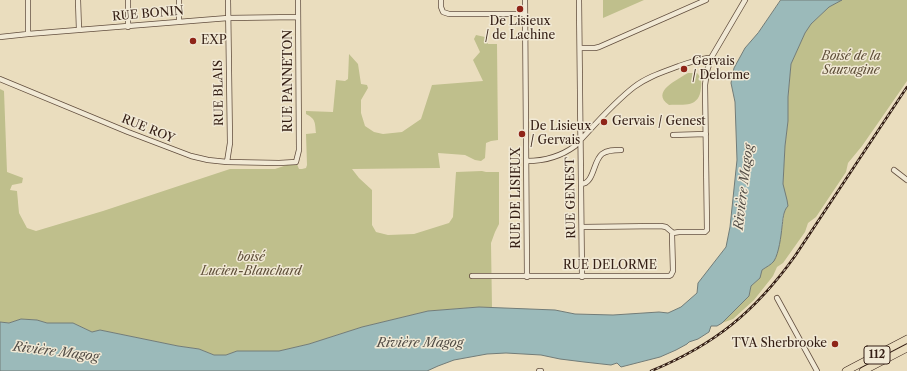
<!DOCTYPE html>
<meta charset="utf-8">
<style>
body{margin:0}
canvas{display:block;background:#eaddbe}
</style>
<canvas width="907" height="371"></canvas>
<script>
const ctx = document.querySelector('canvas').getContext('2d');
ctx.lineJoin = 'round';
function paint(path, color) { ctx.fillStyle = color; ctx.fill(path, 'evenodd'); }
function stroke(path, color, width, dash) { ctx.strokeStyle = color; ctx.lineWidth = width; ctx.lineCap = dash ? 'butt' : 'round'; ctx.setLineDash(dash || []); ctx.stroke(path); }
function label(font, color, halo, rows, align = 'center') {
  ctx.font = font + ' "Libre Caslon Text",serif'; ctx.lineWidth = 3; ctx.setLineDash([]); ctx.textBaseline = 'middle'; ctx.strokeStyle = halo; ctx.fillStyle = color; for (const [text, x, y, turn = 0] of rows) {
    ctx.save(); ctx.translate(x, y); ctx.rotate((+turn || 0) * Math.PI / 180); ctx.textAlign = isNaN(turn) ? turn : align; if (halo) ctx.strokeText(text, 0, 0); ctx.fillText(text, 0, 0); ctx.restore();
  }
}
const green = new Path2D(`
 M603,0H644L603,18Z
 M842,0H907V81L878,123L862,146L848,163L846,172L816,217L808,223L805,232L783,263L777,267L773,276L754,300L733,319L722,323L749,296L751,286L760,278L762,270L769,265L782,228L785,209L783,184L785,146L788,121V97L791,64L805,33L811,24L829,7Z
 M476,35L485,37L488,44H497L498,140L491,141L486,143L485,158L481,161L475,160L465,155L438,153L440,168L352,169L359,178L372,190V225L376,232L388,235L414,234L449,223L453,217L456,172L482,171L486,172H499V224L495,232L491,243L492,308L479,307L428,311L362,327L309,344L279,351H237L226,355H214L199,349L178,346L100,330L92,332L73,323H47L37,320L21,319L9,323L0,322V89L4,91L7,172L23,178L22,183L12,185L10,190L17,191L19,213L27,228L36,231L103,211L230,169H275L296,162L299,169H302L306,168L307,165L306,134L316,133C315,123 316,119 306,114V111L333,112L336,80L345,81L348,79L349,54L358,64L361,84L367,85L368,88L361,100V113L365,126L374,132L383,134L402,132L421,119L432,85L483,81L473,60L480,52L474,39Z
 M688,73H697C701,77 702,83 701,88C699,108 685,104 669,105C650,92 677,80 688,73Z`);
const water = new Path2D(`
 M781,0H842L829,7L811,24L805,33L791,64L788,97V121L785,146L783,184L787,200L788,206C783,211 783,220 782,227C781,236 779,253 774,261C771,265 766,267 762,270L760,278L751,286L749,296L722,323L717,326H711L709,332L698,339L689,342L687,344L676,350L660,357L621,367L617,363L611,365L584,362L560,359L541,355L506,353L487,354L454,360L438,366L427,371H0V322L9,323L21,319L37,320L47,323H73L92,332L100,330L178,346L199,349L214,355H226L237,351H279L309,344L362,327L428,311L479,307L555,310L575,314L613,315L659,312L668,313L681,307L697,293L698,283L726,247L730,227L737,160L735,102L731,83L734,68L745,48L758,33Z`);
const minor = new Path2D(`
 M28,0V34
 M78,0L79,30
 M128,0V27
 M179,0V22
 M441,0V7L443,12L449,14H525
 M525,0L527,277
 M579,0L582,277
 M0,37L28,34L228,18L298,17
 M580,48H595L599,47L706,0
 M0,79L128,132L191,156L208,160L227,162L279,163L296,162L299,150L298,0
 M673,135L706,134
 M527,161C545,161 560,157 575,146C594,126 612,104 634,87C647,77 663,72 679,66C689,63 700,58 711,58
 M227,162L230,143L228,0
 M894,170L907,180
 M581,184C594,184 593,161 602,154C607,150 614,150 621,150
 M582,227L661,226L666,227L673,233
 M472,276H669L671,275L673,271L672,235L673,233L679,232H705L707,230L705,85L707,71L711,58L745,0
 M777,298L817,371
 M539,371H541`);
const primary = new Path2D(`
 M846,371L907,339
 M863,371L907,348`);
const rail = new Path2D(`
 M651,371C714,345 755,312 795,256L907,87`);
const markers = [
 [520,9,4,"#8f2418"],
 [193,41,4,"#8f2418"],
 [684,69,4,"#8f2418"],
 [604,122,4,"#8f2418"],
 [522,134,4,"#8f2418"],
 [835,344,4,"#8f2418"]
];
const shields = [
 [877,355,26]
];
const shieldNames = [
 ["112",877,355]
];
const streetNames = [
 ["RUE BONIN",148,14,-5],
 ["RUE PANNETON",289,81,-90],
 ["RUE BLAIS",219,93,-91],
 ["RUE ROY",148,129,22],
 ["RUE DE LISIEUX",517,198,-90],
 ["RUE GENEST",571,198,-91],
 ["RUE DELORME",610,266]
];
const poiNames = [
 ["De Lisieux",520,22,"center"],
 ["/ de Lachine",520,36,"center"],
 ["EXP",201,41],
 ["Gervais",692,62],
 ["/ Delorme",692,76],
 ["Gervais / Genest",612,122],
 ["De Lisieux",530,127],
 ["/ Gervais",530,141],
 ["TVA Sherbrooke",827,344,"right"]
];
const parkNames = [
 ["Boisé de la",851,57],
 ["Sauvagine",851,71],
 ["boisé",251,258],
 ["Lucien-Blanchard",251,272]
];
const waterNames = [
 ["Rivière Magog",744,187,-83],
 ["Rivière Magog",420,343],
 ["Rivière Magog",56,352,7]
];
paint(green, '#bfbf8c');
paint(water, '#9bbaba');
stroke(water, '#727c78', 1);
stroke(minor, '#624e3e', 6);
stroke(primary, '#341e14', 8);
stroke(minor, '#f1e9d5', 4.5);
stroke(primary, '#eaddbe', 7);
stroke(rail, '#341e14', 2.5);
stroke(rail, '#f1e9d5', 1, [3]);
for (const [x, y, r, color] of markers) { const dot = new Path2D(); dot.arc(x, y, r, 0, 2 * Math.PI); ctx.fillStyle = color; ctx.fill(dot); stroke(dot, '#f1e9d5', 1.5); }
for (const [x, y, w] of shields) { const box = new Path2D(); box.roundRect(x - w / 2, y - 9, w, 18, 3); ctx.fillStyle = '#f1e9d5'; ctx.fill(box); stroke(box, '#341e14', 1); }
label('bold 11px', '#341e14', null, shieldNames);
label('12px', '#341e14', '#f1e9d5', streetNames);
label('12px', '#341e14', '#f1e9d5', poiNames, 'left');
label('italic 12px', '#5e4e38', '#f1e9d5', parkNames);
label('italic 13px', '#534d46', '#f1e9d5', waterNames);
</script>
